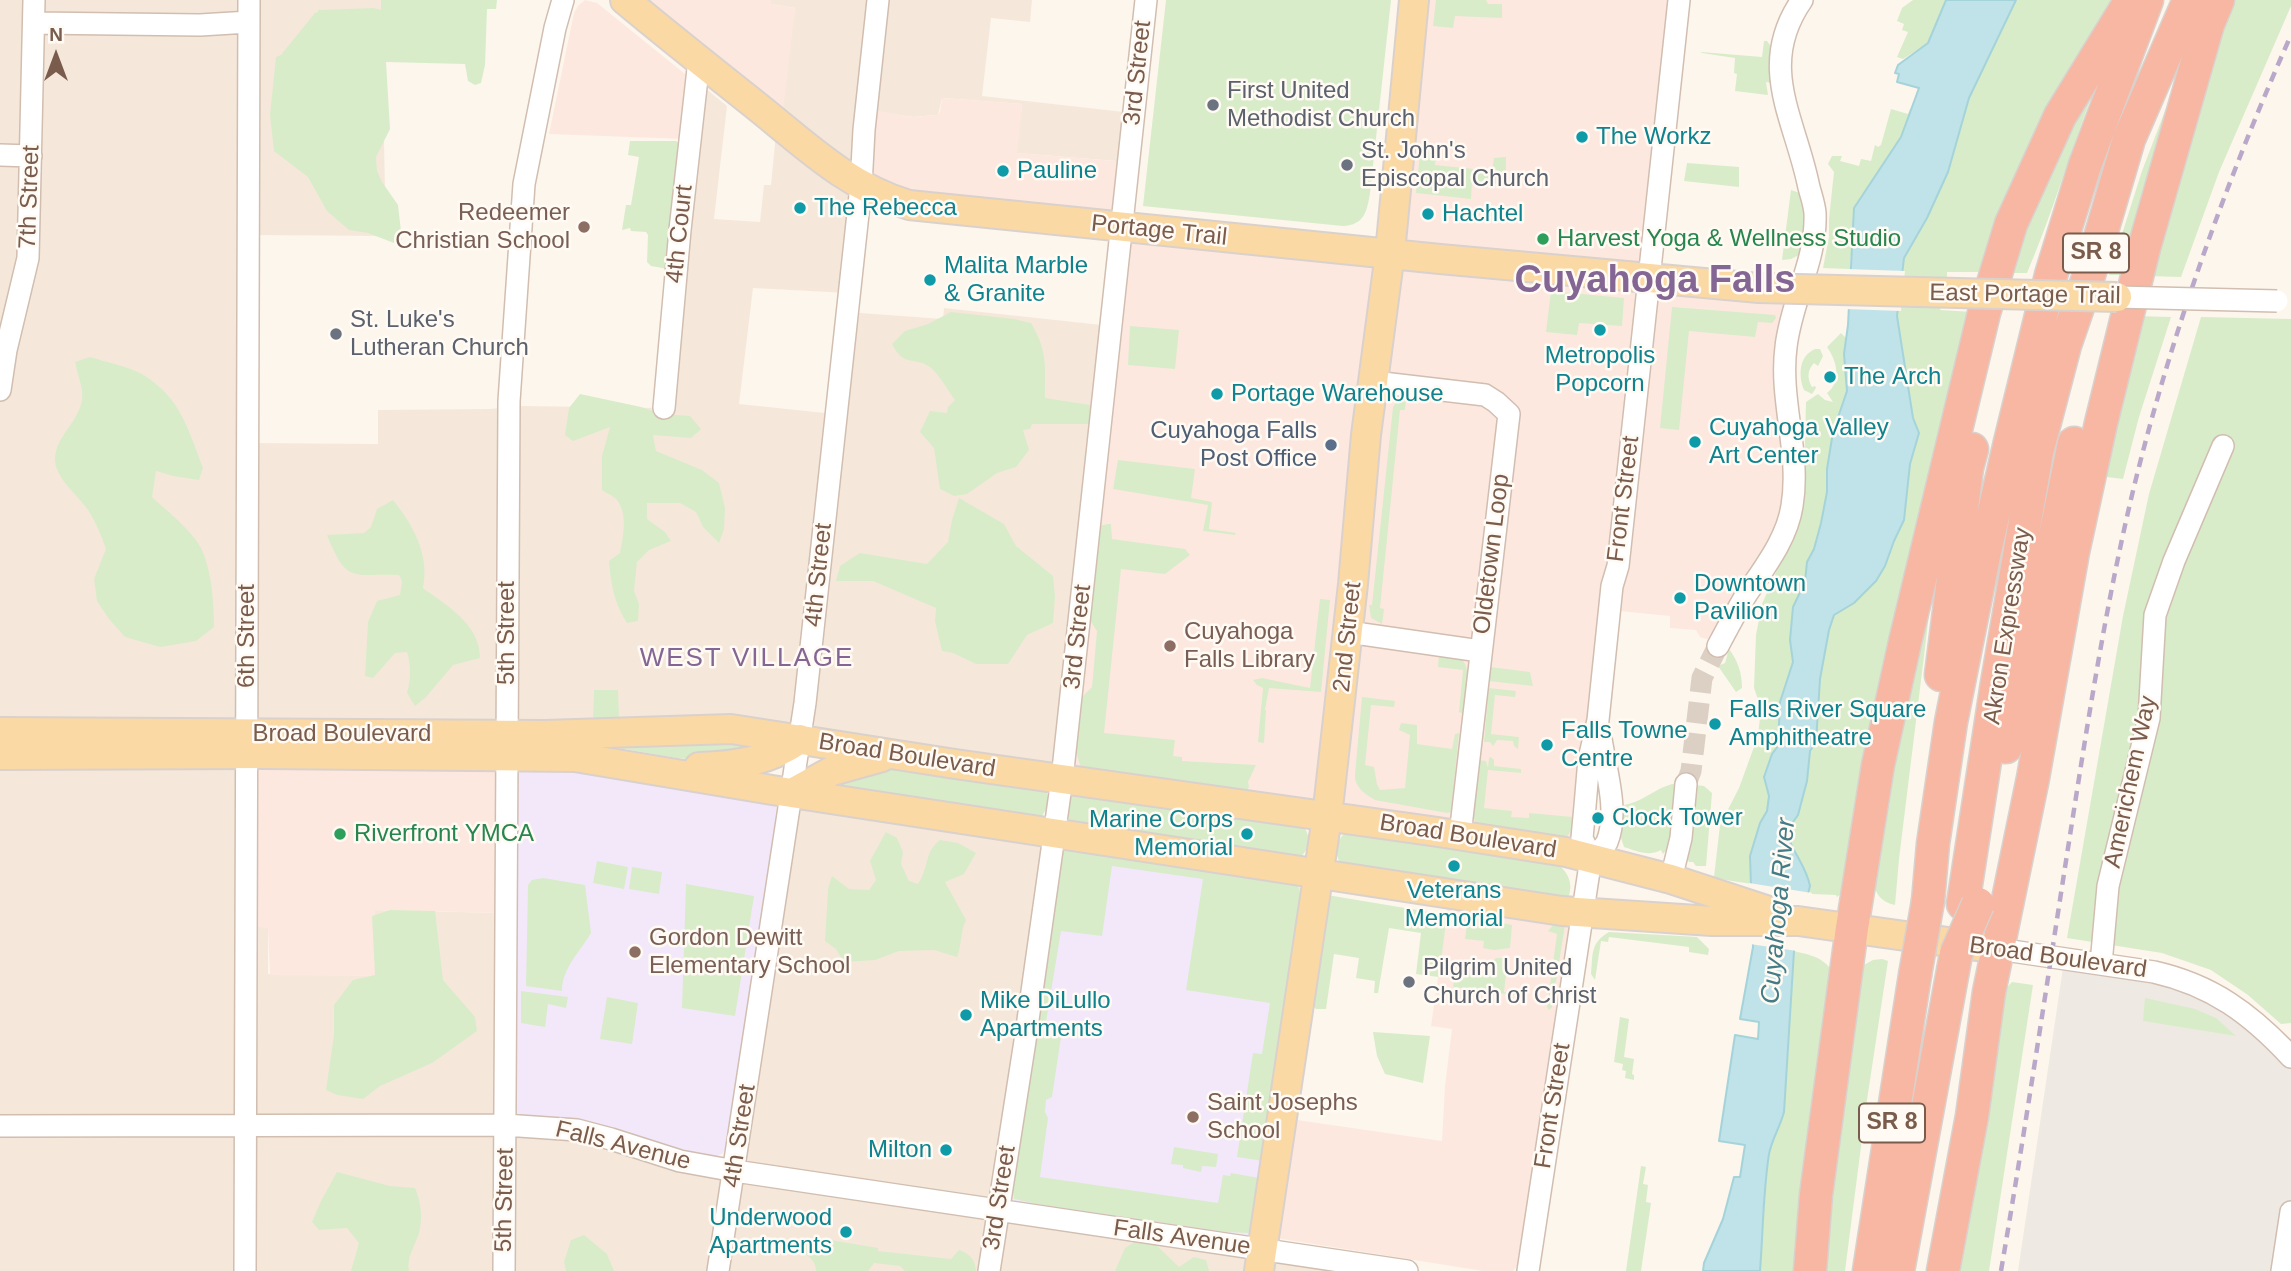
<!DOCTYPE html>
<style>
body{margin:0}
#map{position:relative;width:2291px;height:1271px;overflow:hidden;background:#fdf6ec;font-family:Helvetica,sans-serif}
canvas{display:block}
.north{position:absolute;left:21px;top:21px;width:70px;height:70px;-webkit-text-stroke:5px #fffaf3;paint-order:stroke;rotate:0deg;font-size:19px;font-weight:700;line-height:28px;text-align:center;color:#7a5c4d}
.north::after{content:'';display:block;margin:auto;width:24px;height:32px;background:#7a5c4d;clip-path:polygon(50% 0,100% 100%,50% 72%,0 100%)}
</style>
<div id="map">
<canvas width="2291" height="1271"></canvas>
<div class="north">N</div>
</div>
<script>
const ctx = document.querySelector('canvas').getContext('2d');
ctx.lineJoin = 'round';
function paint(path, color) { ctx.fillStyle = color; ctx.fill(path, 'evenodd'); }
function stroke(path, color, width, dash) { ctx.strokeStyle = color; ctx.lineWidth = width; ctx.lineCap = dash ? 'butt' : 'round'; ctx.setLineDash(dash || []); ctx.stroke(path); }
function label(font, color, halo, rows, align = 'center') {
  ctx.font = font + ' Helvetica,sans-serif'; ctx.lineWidth = 5; ctx.setLineDash([]); ctx.textBaseline = 'middle'; ctx.strokeStyle = halo; ctx.fillStyle = color; for (const [text, x, y, turn = 0] of rows) {
    ctx.save(); ctx.translate(x, y); ctx.rotate((+turn || 0) * Math.PI / 180); ctx.textAlign = isNaN(turn) ? turn : align; if (halo) ctx.strokeText(text, 0, 0); ctx.fillText(text, 0, 0); ctx.restore();
  }
}
const residential = new Path2D(`
 M0,0H381L386,236L249,235L248,443L378,444V410L489,409L524,406L657,408L696,81L727,106L714,219L760,222L764,185H771L777,123L795,8L771,4V0H1032L1030,22L991,18L982,96L1133,113L1128,162L1016,153L1022,104L942,98L938,115L912,117L867,110L848,293L753,288L739,404L835,414L846,312L943,319L944,308L1111,326L1062,779L760,732H0Z
 M0,742L246,743V926L268,927V974L375,976L374,910L505,913V1125L734,1171L792,793L1055,832L998,1211L1407,1271H0Z`);
const commercial = new Path2D(`
 M585,0L597,3L690,78L684,139L549,134L574,13L578,6Z
 M625,0H771V4L795,8L781,126Z
 M1414,0H1679L1649,278L1800,288L1789,325L1795,486L1718,646L1707,639L1700,637L1696,630L1670,628V616L1609,610L1587,851L1327,817Z
 M942,98L1022,104L1017,153L1128,162L1121,227L861,186L867,109L912,117L938,115L940,112Z
 M1127,233L1384,258L1323,813L1067,772Z
 M246,754L506,755L505,913L375,910L376,976L270,975L268,928L246,926Z
 M1447,900L1570,924L1517,1266L1513,1271H1483L1276,1238L1290,1119L1442,1141L1445,1086L1452,1029L1431,1026L1447,915Z`);
const industrial = new Path2D(`
 M2064,961L2164,976L2232,1008L2291,1064V1199L2280,1271H2018Z`);
const education = new Path2D(`
 M534,762L777,802L772,852L726,1146L723,1153L716,1157L683,1151L584,1121L520,1116L513,1112L517,769Z
 M1055,832L1319,872L1263,1249L998,1211Z`);
const green = new Path2D(`
 M381,0H497L496,9H487L485,65L481,83L475,85L468,81L465,64L386,62L390,129L376,157L377,171L382,182L398,205L402,240L394,243L368,233L349,230L327,211L308,177L274,151L270,115L276,57L281,55L315,13L318,12V10L374,8L381,10Z
 M1166,0H1391L1370,193C1367,212 1364,225 1343,226L1143,206Z
 M1436,0H1486L1488,4H1502V18L1455,16L1453,28L1433,26Z
 M1913,0H1946L1928,43L1903,59L1897,57L1908,32L1902,30L1904,24L1897,21L1902,8Z
 M2016,0H2111L2056,102L1985,272H1947V293L1940,310L1973,312L1843,892L1837,897L1836,895L1812,894L1809,891C1813,877 1801,867 1795,855C1792,850 1791,844 1789,839L1792,833L1793,822L1798,815L1807,781L1810,751L1816,742L1820,679L1829,630L1834,615L1854,603L1885,566L1894,541L1904,520L1910,464L1919,433L1913,418L1897,316L1904,258L1927,218L1948,172L1969,98Z
 M2229,0H2291V6L2219,172L2181,277L2146,276Z
 M1764,41H1767L1772,48L1771,83L1766,82L1768,95L1735,91L1737,74L1734,73L1735,58L1702,53L1701,52L1762,57Z
 M2191,43L2127,275H2109L2142,171Z
 M2095,88C2071,149 2053,212 2027,273H2005L2056,144Z
 M1891,109L1908,114L1910,109L1913,110L1901,137L1854,208L1850,269L1823,268L1829,237V219L1833,181L1834,172L1828,164L1832,156H1842L1840,161L1859,166L1861,159L1871,161L1875,145L1878,147L1881,145Z
 M630,141H676L680,144L668,269L651,266L647,262L648,235L646,232L631,231L630,228L622,230L626,205H631L639,157L628,155Z
 M1422,151L1436,152L1435,165L1492,171L1494,158L1506,157V172H1500L1499,184L1472,182L1471,199L1416,193L1420,152Z
 M1687,163L1739,167V187L1684,181Z
 M1791,190L1812,197L1803,253L1791,259L1782,260Z
 M1551,291L1624,298L1622,326L1579,323L1577,335L1546,332Z
 M1672,307L1775,315L1776,318L1772,323L1758,322L1755,337L1689,331L1679,430L1660,428Z
 M951,312L1014,319L1031,323C1048,352 1045,366 1045,398L1090,405L1092,415L1090,424H1032L1030,429L1023,430L1029,450L1016,467L997,473L967,494L954,496L940,489L934,448L920,432L930,411L947,413L948,407L955,400C949,392 938,373 930,367C914,356 904,368 892,344L905,331L928,324Z
 M2134,316L2171,317L2139,417L2123,479L2107,477L2101,474Z
 M2201,317L2291,319V1023L2281,1024L2248,995L2211,970L2162,953L2067,938L2123,616L2149,494Z
 M1130,326L1179,330L1175,369L1128,365Z
 M1841,333L1846,338L1844,354L1847,391L1833,432L1827,469V492L1821,523L1814,549L1807,562L1805,582L1794,606L1790,640L1793,661L1780,702L1778,746L1772,754L1764,777L1769,796L1767,811L1760,823L1750,856L1752,884L1719,879L1714,877L1720,825L1739,788L1758,736L1761,708L1754,688L1756,635L1762,604L1789,543L1804,478L1806,402L1818,394L1825,400L1833,402L1827,393C1842,382 1837,361 1827,347Z
 M1815,349H1820L1823,356L1818,366L1814,363C1807,371 1807,378 1812,387L1815,386L1816,388L1812,394L1804,390C1798,375 1799,356 1815,349Z
 M90,357C106,362 127,366 142,374C181,398 188,429 203,468L199,480L173,476L156,471L152,497C168,512 198,535 204,555C212,576 214,605 214,627L196,641L160,647L125,637L109,619L97,601L94,579L106,549C101,535 96,522 88,510C78,495 57,480 55,461C54,437 79,423 82,399C84,390 77,373 75,362Z
 M580,394L641,407L662,414L690,416L701,429L691,438L653,435L656,451L702,470L719,483L725,508L724,529L719,543L703,527L696,512L680,503H647V519L665,532L671,541L649,550L637,562L634,591L639,604L638,621L627,623C614,602 611,585 609,561L620,553C623,537 628,514 617,500C614,496 606,493 602,490V456L610,427L573,441L565,435L569,408Z
 M1406,399L1405,410H1400L1380,608L1384,609L1382,624L1371,618L1369,605H1372L1393,407L1398,400Z
 M1118,460L1195,469L1191,498L1212,502L1209,529L1236,533L1235,535L1203,531L1208,505L1113,489Z
 M959,498L1004,524L1016,546L1053,576L1055,596L1053,623L1027,635L1008,664H976L953,653L942,651L935,621L936,608L873,581H836L840,566L860,553L927,564L948,542L952,520Z
 M393,500C413,525 430,555 423,588C447,606 480,624 480,658L453,665L426,697L415,706L407,693C411,679 411,665 407,652L395,653L373,678L365,676L368,622L377,601L400,595L402,581L399,575C352,573 347,585 327,535L364,533L371,527L377,509Z
 M1108,524H1111L1112,539L1185,549L1190,555L1165,574L1121,569L1104,733L1175,740L1173,756L1182,757V761L1256,765L1248,782L1249,787L1241,798L1087,773L1080,765L1076,751L1082,697L1092,687L1097,631L1089,619L1100,526Z
 M1320,599L1330,600L1321,692L1269,688L1265,710H1266L1264,743L1258,742L1263,688L1257,685L1253,680L1262,678L1310,688Z
 M1931,599L1899,859L1895,905C1881,902 1875,894 1873,880L1902,714Z
 M1729,649C1738,661 1742,673 1742,688L1736,692L1718,666L1725,663Z
 M1439,655L1462,659C1473,674 1466,697 1464,714L1459,712L1463,670L1438,667Z
 M1490,667L1530,672L1533,686L1488,681Z
 M1489,688L1516,691L1515,697L1495,695L1491,734L1519,737L1518,749L1514,746L1513,741L1497,740L1493,746L1490,742H1484Z
 M594,690H618L619,719H593Z
 M1362,697L1395,701L1394,707L1371,705L1365,765L1374,767L1377,784L1380,790L1405,788L1410,735L1399,730L1401,723L1417,725V744L1452,749L1455,734L1459,733L1451,812L1447,813L1375,800C1365,794 1354,787 1355,774Z
 M523,741L773,743L707,761L676,758L613,747L527,748Z
 M1491,757L1494,760V766L1521,769V773L1488,770L1484,808L1512,811L1511,817L1529,818V813L1573,817L1571,831L1566,838L1476,823L1472,814L1477,760L1486,761L1488,768L1489,758Z
 M868,764L1046,790C1050,800 1048,809 1041,817L823,788Z
 M1677,783L1669,847L1663,854L1661,850C1648,857 1637,851 1624,847L1621,838L1624,805C1644,802 1657,786 1677,783Z
 M1694,785L1704,786L1712,793L1706,866H1696L1693,862H1689L1687,858Z
 M1074,793L1303,826C1312,837 1310,850 1299,858L1070,822C1065,813 1066,800 1074,793Z
 M886,832L897,838L903,852L901,864L909,881L918,884C929,868 924,852 940,840L958,843L976,853L964,874L945,882L966,920C960,932 962,945 957,957L934,950L899,951L875,960L844,962L836,949L825,941L828,889L832,876L849,889L869,890L876,880L870,861Z
 M1345,833L1556,863C1568,871 1574,884 1568,898L1343,867C1334,856 1335,842 1345,833Z
 M1071,846L1292,880L1299,888L1301,902L1263,1161L1237,1157L1253,1053L1262,1054L1270,1003L1186,990L1203,879L1112,866L1102,936L1061,931L1044,1034L1061,1037L1052,1097L1046,1100L1045,1112L1048,1118L1040,1177L1218,1203L1223,1175L1230,1176L1231,1173L1259,1178L1251,1231L1248,1233L1226,1232L1037,1204L1014,1199L1012,1183L1061,861L1064,851Z
 M597,861L628,867L624,889L593,883Z
 M632,867L662,872L659,894L629,889Z
 M543,878L585,885L591,933C580,952 562,968 562,991L526,986L528,885L532,880Z
 M686,884L754,896L735,1016L682,1008Z
 M1327,895L1447,915L1439,977L1416,974L1421,933L1389,928L1378,993H1374L1375,981L1356,978L1359,958L1334,954L1326,1009H1316L1311,1004Z
 M390,910L435,911L443,980L475,1017L477,1031L432,1063L380,1086L363,1099L337,1095L326,1090L334,1035V1005L353,980L375,975L372,916Z
 M1468,917L1512,925L1510,948L1494,950L1483,948L1484,941L1465,939Z
 M1556,922H1563L1565,925L1552,1007L1549,1010L1547,1007L1557,934L1548,931Z
 M1609,932L1697,937L1709,949L1708,955L1689,952V947L1609,937L1608,942L1601,941L1595,980L1591,974C1593,954 1590,943 1609,932Z
 M1794,951C1810,955 1823,957 1832,971L1799,1271H1760C1763,1233 1763,1192 1769,1154C1772,1139 1780,1127 1784,1112Z
 M1496,958H1508L1504,992L1521,996L1453,987L1454,981L1460,979L1461,972L1490,976L1492,962Z
 M1882,959L1888,961L1867,1100L1845,1271H1817L1862,966L1873,960Z
 M2012,982L2033,985L1989,1271H1952L2004,991Z
 M521,991L568,997L566,1008L548,1004L545,1027L521,1023Z
 M607,997L638,1003L632,1044L600,1039Z
 M2145,998L2195,1009L2216,1018L2236,1036L2143,1021Z
 M1620,1017L1629,1019L1624,1057L1634,1059L1632,1074L1634,1075V1080L1625,1078L1626,1071L1622,1070L1623,1064L1614,1062Z
 M1373,1032L1430,1036L1423,1083L1385,1074L1377,1056Z
 M1174,1147L1218,1154L1216,1167L1202,1166L1201,1172L1183,1168V1165L1171,1164Z
 M1641,1166L1646,1167L1643,1184L1648,1185L1646,1202L1651,1203L1641,1271H1626Z
 M337,1172L390,1186L415,1188C421,1202 423,1217 419,1233C415,1246 406,1258 409,1271H351L359,1243L347,1228L319,1230L312,1222L321,1201Z
 M584,1235L607,1254L614,1271H566L564,1262L571,1240Z
 M812,1237L878,1248V1251L951,1259L959,1250C970,1254 975,1259 976,1271H905L900,1266L874,1263L868,1271H816C816,1260 807,1254 797,1250L798,1241L811,1242Z
 M1139,1239L1155,1244L1179,1267L1194,1257L1206,1260L1209,1271H1115L1125,1248Z`);
const water = new Path2D(`
 M1946,0H2016L1969,98L1948,172L1927,218L1904,258L1897,316L1913,418L1919,433L1910,464L1904,520L1894,541L1885,566L1876,581L1854,603L1834,615L1829,630L1820,679L1816,742L1810,751L1807,781L1798,815L1793,822V833L1789,839C1795,855 1807,869 1810,886L1794,951L1784,1112C1780,1127 1772,1139 1769,1154C1763,1192 1763,1233 1760,1271H1703L1704,1263L1723,1219L1734,1177H1740L1745,1145L1719,1141L1735,1035L1758,1039L1759,1022L1740,1019L1753,947L1750,856L1760,823L1767,811L1769,796L1764,777L1772,754L1778,746L1780,702L1793,662L1790,640L1793,607L1805,582L1807,562L1814,549L1821,523L1827,492V469L1833,432L1847,391L1844,354L1848,325L1854,208L1901,137L1919,88L1897,82L1899,74L1895,73L1898,65L1928,43Z`);
const pier = new Path2D(`
 M1846,269L1905,271L1901,311L1845,309Z
 M1749,883L1812,893L1797,951L1750,944Z`);
const minorTunnel = new Path2D(`
 M1686,784L1691,771L1702,678L1718,646`);
const minor = new Path2D(`
 M35,23L200,25L249,22
 M0,155L31,156
 M1374,382L1485,395L1496,402L1509,414L1460,835
 M0,390L6,350L28,258L34,0
 M664,408L680,230L699,60
 M1348,632L1480,651
 M1718,646C1727,629 1736,612 1746,595C1764,568 1787,539 1792,506C1801,453 1779,400 1786,347C1791,301 1817,260 1815,213C1814,202 1810,193 1808,183C1794,117 1757,65 1802,0
 M1591,858C1596,854 1604,848 1607,842C1620,810 1604,765 1600,732
 M1671,879L1681,838L1686,784
 M1998,949L2154,972C2212,985 2251,1014 2291,1057
 M2101,964L2108,886L2149,718L2155,615L2174,561L2223,446
 M0,1126L505,1125L577,1130L611,1139L680,1161L735,1171L1407,1271
 M245,1271L249,0
 M504,1271L509,401L524,184L555,28L563,0
 M718,1271L805,703L861,186L864,130L878,0
 M989,1271L1025,1041L1062,779L1146,0
 M1528,1271L1591,858L1582,838L1585,806L1589,759L1598,720L1612,586L1618,566L1679,0
 M2282,1271L2291,1212`);
const major = new Path2D(`
 M625,0C667,35 710,69 754,104C802,142 847,187 909,205L1440,259L1759,288
 M0,732L545,735L731,729L955,764L1438,832L1566,852L1671,879L1778,914
 M0,755L263,754L575,757L772,790L1562,911L1712,921H1798L1998,949
 M699,767C735,766 770,761 800,739
 M792,793L832,771L882,757
 M1259,1271L1327,817L1353,584L1366,435L1390,253L1414,0`);
const highway = new Path2D(`
 M1941,675L1967,468L1972,449
 M2006,747L2032,649L2074,443
 M1928,901L1933,844L1951,722L1985,551L2010,442L2051,275L2085,165L2147,0
 M1963,904L1997,683L2037,452L2065,345L2089,275L2129,139L2189,0
 M1810,1271L1816,1195L1852,928L1878,765L1905,642L1984,313L2011,224L2060,116L2131,0
 M1869,1271L1915,975
 M1898,1271L1956,954
 M1943,1271L1972,1116L1989,992L2033,778L2073,552L2101,423L2144,248L2208,24L2218,0`);
const rail = new Path2D(`
 M2001,1271C2029,1107 2053,942 2079,778C2094,683 2110,588 2132,495C2170,337 2225,184 2291,35`);
const minorBridge = new Path2D(`
 M2117,297L2277,301`);
const majorBridge = new Path2D(`
 M1759,288L2117,297`);
const highwayBridge = new Path2D(`
 M1956,954L1978,904
 M1915,975L1928,901`);
const markers = [
 [1213,105,7,"#6b7280"],
 [1582,137,7,"#0f9aa8"],
 [1347,165,7,"#6b7280"],
 [1003,171,7,"#0f9aa8"],
 [800,208,7,"#0f9aa8"],
 [1428,214,7,"#0f9aa8"],
 [584,227,7,"#8d6e63"],
 [1543,239,7,"#2e9e5b"],
 [930,280,7,"#0f9aa8"],
 [1600,330,7,"#0f9aa8"],
 [336,334,7,"#6b7280"],
 [1830,377,7,"#0f9aa8"],
 [1217,394,7,"#0f9aa8"],
 [1695,442,7,"#0f9aa8"],
 [1331,445,7,"#5c6f8a"],
 [1680,598,7,"#0f9aa8"],
 [1170,646,7,"#8d6e63"],
 [1715,724,7,"#0f9aa8"],
 [1547,745,7,"#0f9aa8"],
 [1598,818,7,"#0f9aa8"],
 [340,834,7,"#2e9e5b"],
 [1247,834,7,"#0f9aa8"],
 [1454,866,7,"#0f9aa8"],
 [635,952,7,"#8d6e63"],
 [1409,982,7,"#6b7280"],
 [966,1015,7,"#0f9aa8"],
 [1193,1117,7,"#8d6e63"],
 [946,1150,7,"#0f9aa8"],
 [846,1232,7,"#0f9aa8"]
];
const shields = [
 [2096,253,66],
 [1892,1123,66]
];
const shieldNames = [
 ["SR 8",2096,253],
 ["SR 8",1892,1123]
];
const streetNames = [
 ["3rd Street",1138,73,-84],
 ["7th Street",30,197,-88],
 ["Portage Trail",1159,231,6],
 ["4th Court",680,234,-84],
 ["East Portage Trail",2025,295,1],
 ["Front Street",1624,499,-83],
 ["Oldetown Loop",1492,554,-83],
 ["4th Street",819,575,-84],
 ["Akron Expressway",2008,626,-81],
 ["5th Street",507,633,-90],
 ["6th Street",247,636,-90],
 ["3rd Street",1078,637,-84],
 ["2nd Street",1348,637,-84],
 ["Broad Boulevard",342,734],
 ["Broad Boulevard",907,756,9],
 ["Americhem Way",2131,782,-78],
 ["Broad Boulevard",1468,837,9],
 ["Broad Boulevard",2058,958,8],
 ["Front Street",1553,1106,-81],
 ["4th Street",740,1136,-81],
 ["Falls Avenue",623,1146,14],
 ["3rd Street",1000,1198,-81],
 ["5th Street",505,1200,-89],
 ["Falls Avenue",1182,1238,8]
];
const worshipNames = [
 ["First United",1227,91],
 ["Methodist Church",1227,119],
 ["St. John's",1361,151],
 ["Episcopal Church",1361,179],
 ["St. Luke's",350,320],
 ["Lutheran Church",350,348],
 ["Pilgrim United",1423,968],
 ["Church of Christ",1423,996]
];
const cultureNames = [
 ["The Workz",1596,137],
 ["Pauline",1017,171],
 ["The Rebecca",814,208],
 ["Hachtel",1442,214],
 ["Malita Marble",944,266],
 ["& Granite",944,294],
 ["Metropolis",1600,356,"center"],
 ["Popcorn",1600,384,"center"],
 ["The Arch",1844,377],
 ["Portage Warehouse",1231,394],
 ["Cuyahoga Valley",1709,428],
 ["Art Center",1709,456],
 ["Downtown",1694,584],
 ["Pavilion",1694,612],
 ["Falls River Square",1729,710],
 ["Amphitheatre",1729,738],
 ["Falls Towne",1561,731],
 ["Centre",1561,759],
 ["Clock Tower",1612,818],
 ["Marine Corps",1233,820,"right"],
 ["Memorial",1233,848,"right"],
 ["Veterans",1454,891,"center"],
 ["Memorial",1454,919,"center"],
 ["Mike DiLullo",980,1001],
 ["Apartments",980,1029],
 ["Milton",932,1150,"right"],
 ["Underwood",832,1218,"right"],
 ["Apartments",832,1246,"right"]
];
const educationNames = [
 ["Redeemer",570,213,"right"],
 ["Christian School",570,241,"right"],
 ["Cuyahoga",1184,632],
 ["Falls Library",1184,660],
 ["Gordon Dewitt",649,938],
 ["Elementary School",649,966],
 ["Saint Josephs",1207,1103],
 ["School",1207,1131]
];
const leisureNames = [
 ["Harvest Yoga & Wellness Studio",1557,239],
 ["Riverfront YMCA",354,834]
];
const serviceNames = [
 ["Cuyahoga Falls",1317,431],
 ["Post Office",1317,459]
];
const neighbourhoodNames = [
 ["WEST VILLAGE",747,659]
];
const waterNames = [
 ["Cuyahoga River",1779,911,-85]
];
const townNames = [
 ["Cuyahoga Falls",1655,282]
];
paint(residential, '#f5e8da');
paint(commercial, '#fde8e0');
paint(industrial, '#efe9e4');
paint(education, '#f3e8fa');
paint(green, '#d8ecc9');
paint(water, '#bfe3e8');
stroke(water, '#a5d3da', 2);
paint(pier, '#fdf6ec');
stroke(minorTunnel, '#dcd0c4', 21, [21, 10]);
stroke(minor, '#d1beb0', 24);
stroke(major, '#dad1cd', 32);
stroke(highway, '#dad1cd', 35);
stroke(minor, '#fff', 21);
stroke(major, '#fbd9a5', 28);
stroke(highway, '#f7b7a3', 32);
stroke(rail, '#b9a8c9', 4.5, [10, 7]);
stroke(minorBridge, '#d1beb0', 24, []);
stroke(majorBridge, '#dad1cd', 32, []);
stroke(highwayBridge, '#dad1cd', 35, []);
stroke(minorBridge, '#fff', 21);
stroke(majorBridge, '#fbd9a5', 28);
stroke(highwayBridge, '#f7b7a3', 32);
for (const [x, y, r, color] of markers) { const dot = new Path2D(); dot.arc(x, y, r, 0, 2 * Math.PI); ctx.fillStyle = color; ctx.fill(dot); stroke(dot, '#fffaf3', 2.5); }
for (const [x, y, w] of shields) { const box = new Path2D(); box.roundRect(x - w / 2, y - 19.5, w, 39, 5); ctx.fillStyle = '#fffaf3'; ctx.fill(box); stroke(box, '#7a5c4d', 2); }
label('bold 23px', '#7a5c4d', null, shieldNames);
label('24px', '#7a5c4d', '#fffaf3', streetNames);
label('24px', '#5b616d', '#fffaf3', worshipNames, 'left');
label('24px', '#0d838f', '#fffaf3', cultureNames, 'left');
label('24px', '#785e54', '#fffaf3', educationNames, 'left');
label('24px', '#27864d', '#fffaf3', leisureNames, 'left');
label('24px', '#4e5e75', '#fffaf3', serviceNames, 'right');
ctx.letterSpacing = '2px';
label('26px', '#846695', '#fffaf3', neighbourhoodNames);
ctx.letterSpacing = '0px';
label('italic 26px', '#437c86', '#fffaf3', waterNames);
label('bold 38px', '#846695', '#fffaf3', townNames);
</script>
